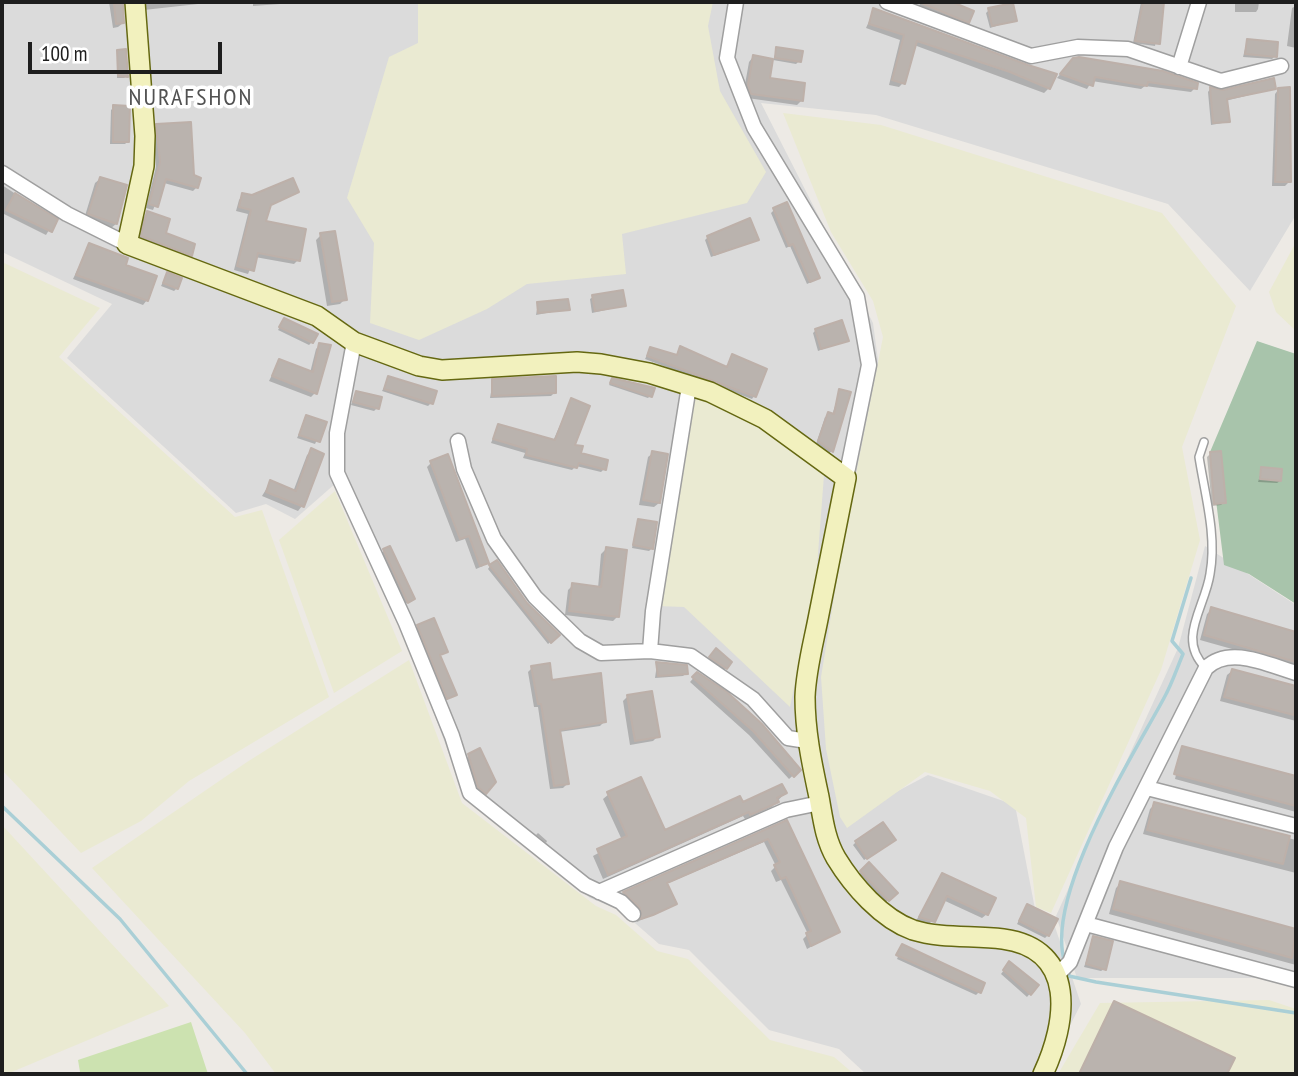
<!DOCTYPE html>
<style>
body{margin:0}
#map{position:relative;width:1298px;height:1076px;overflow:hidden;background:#edeae5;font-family:"PT Sans Narrow",sans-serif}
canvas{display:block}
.frame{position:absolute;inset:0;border:4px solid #1e1e1e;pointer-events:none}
.scale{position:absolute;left:28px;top:42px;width:194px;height:32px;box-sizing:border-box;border:4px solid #1e1e1e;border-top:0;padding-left:9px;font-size:21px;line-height:24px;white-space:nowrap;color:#1e1e1e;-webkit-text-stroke:5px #fff;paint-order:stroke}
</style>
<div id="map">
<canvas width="1298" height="1076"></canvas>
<div class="frame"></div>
<div class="scale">100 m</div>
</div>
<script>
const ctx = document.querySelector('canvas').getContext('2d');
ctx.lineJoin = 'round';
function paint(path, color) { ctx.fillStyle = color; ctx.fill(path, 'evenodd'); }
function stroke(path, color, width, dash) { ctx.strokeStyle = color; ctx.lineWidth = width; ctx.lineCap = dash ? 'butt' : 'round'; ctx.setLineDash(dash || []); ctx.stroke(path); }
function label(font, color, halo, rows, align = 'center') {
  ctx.font = font + ' "PT Sans Narrow",sans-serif'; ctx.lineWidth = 7; ctx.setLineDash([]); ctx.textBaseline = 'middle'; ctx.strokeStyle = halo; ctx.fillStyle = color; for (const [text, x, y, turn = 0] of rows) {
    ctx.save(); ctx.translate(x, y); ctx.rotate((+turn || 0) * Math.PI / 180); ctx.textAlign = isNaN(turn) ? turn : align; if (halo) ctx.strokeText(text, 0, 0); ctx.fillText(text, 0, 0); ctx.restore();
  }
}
const residential = new Path2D(`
 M2,2H1296L1294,218L1250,291L1168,204L876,115L761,103L873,323L883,397L862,810L928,775L1015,805L1035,909L1052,918L1081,1004L1045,1074H866L839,1049L769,1030L689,950L659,944L620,910L590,898L465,798L415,661L336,483L295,519L266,504L236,513L67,358L112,304L2,252Z
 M1205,546L1296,605V988L1267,978H1077L1056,916L1178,648Z`);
const farmland = new Path2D(`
 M418,2H713L708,26L720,91L766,172L747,203L622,234L626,274L527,284L487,309L419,340L370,323L374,243L347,198L389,57L418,43Z
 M783,113L881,125L1162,213L1236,306L1182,447L1200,540L1161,670L1051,913L1036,907L1026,818L990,791L925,772L847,828L840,817L826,749L821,677L846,524L883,337L873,301L831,232Z
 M1296,242V331L1276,312L1269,292Z
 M2,262L100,308L59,357L235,517L262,510L329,697L189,781L141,821L81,853L2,770Z
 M695,393L758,420L824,475L816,580L790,707L684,607L657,606Z
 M335,491L402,651L334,693L279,540Z
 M409,660L462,803L596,906L616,915L657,951L688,959L770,1040L834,1057L854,1074H276L245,1033L92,868L247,762Z
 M2,825L169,1006L7,1074H2Z
 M1269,1000L1296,1009V1074H1058L1100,1003Z`);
const grass = new Path2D(`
 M191,1022L208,1074H73L80,1072L78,1060Z`);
const cemetery = new Path2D(`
 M1257,341L1296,354V604L1249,574L1224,565L1210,452Z`);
const shadow = new Path2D(`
 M109,2H122L123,23L118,27L113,28Z
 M142,2H216L144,10Z
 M253,2H307L253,6Z
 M921,2H947L972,12L965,24L919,6Z
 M1141,2H1163L1155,46L1133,43Z
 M1235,2H1259L1258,9L1256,12H1235Z
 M1296,6V48L1287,46L1292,8Z
 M874,10L1049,88L1044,93L914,45L903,83L899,87L889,85L900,40L866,28Z
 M989,10L1015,20L990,28L986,13Z
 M1247,41L1275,56L1272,59L1243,57Z
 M777,49L799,61L796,64L773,60Z
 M118,52L127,76L124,78H117Z
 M753,57L768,80L802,100L797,105L747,98L744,90L749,62Z
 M1069,64L1195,88L1191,92L1145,86L1141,89L1092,81L1087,89L1057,78Z
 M1210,89L1223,92L1274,89L1225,101L1228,122L1211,125L1208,92Z
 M1279,89L1289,182L1285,186H1272L1275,94Z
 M114,107L128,141L125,144H110L111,110Z
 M157,125L197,187L193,191L164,183L153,210L146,208L156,167L153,129Z
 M100,179L116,224L111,228L84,219L95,183Z
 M2,185L55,220L46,235L2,213Z
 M297,192L268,207L264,222L298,260L294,264L255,257L248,274L234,270L248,214L236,211L239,200L243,195L252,197Z
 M774,210L817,277L815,280L807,284L790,246L786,248L771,213Z
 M148,213L163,234L191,255L186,259L137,241L143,218Z
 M321,235L345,299L340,304L327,306L316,240Z
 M708,237L757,240L711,257L705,240Z
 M89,245L123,266L147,300L143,305L73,279Z
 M167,274L177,288L174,291L161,286Z
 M593,297L624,306L592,313L590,299Z
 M538,304L568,309L536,315Z
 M284,320L312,342L309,345L278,330Z
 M816,330L847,340L818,351L813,333Z
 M320,345L315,393L311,397L269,381L279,361L310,373L316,349Z
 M680,348L726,368L732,356L754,396L752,399L645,359L650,349L675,357Z
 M389,378L431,403L428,406L382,391Z
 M612,380L650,396L648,398L609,385Z
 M493,381L554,393L551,396L490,398Z
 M840,391L832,451L829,453L816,444L825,417L832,415Z
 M356,393L377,408L374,411L351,405Z
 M571,400L572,446L579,455L604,469L601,472L576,466L572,470L523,458L525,453L491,443L498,426L553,441Z
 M307,417L325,423L315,444L297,438Z
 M312,451L322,455L302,506L298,511L262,496L270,483L293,492L307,455Z
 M653,453L659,503L654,507L639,505L648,457Z
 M1210,454L1224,502L1221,505L1212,506L1207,457Z
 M431,463L487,562L483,566L476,569L465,539L456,542L427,467Z
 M1262,469L1280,481L1277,483L1258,482Z
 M638,520L652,548L649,551L632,548Z
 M389,548L413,599L404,605L381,553Z
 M606,549L618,616L613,621L565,615L568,590L573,585L598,588L601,554Z
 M490,566L558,635L548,644L488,569Z
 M1212,609L1296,633V667L1200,640L1207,614Z
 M418,627L446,651L439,656L455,695L452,697L444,701L415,629Z
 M716,651L730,662L723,671L708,660Z
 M657,664L686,673L683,676L655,678Z
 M532,668L604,722L600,726L559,732L567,784L563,788L550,789L538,707H534L528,672Z
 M1232,671L1296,687V721L1220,701L1227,675Z
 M697,674L761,725L799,770L789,779L749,735L690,682Z
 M627,697L658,736L653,741L630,745L623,701Z
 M1182,748L1296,778V812L1175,779Z
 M469,756L485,793L480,797L474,792L464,761Z
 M785,793L772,807L745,819L743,816L603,879L593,856L622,840L603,799L609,794L665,833L742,804Z
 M1155,804L1296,840V873L1143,834L1150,809Z
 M787,822L838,932L807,949L803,939L808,934L781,880L776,882L771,871L776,866L764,842L666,884L675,903L637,922V912L620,897Z
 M538,833L547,841L546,843L536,835Z
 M856,842L891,843L864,860L853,845Z
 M869,865L896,893L885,903L858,875Z
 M942,875L987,914L982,918L943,900L929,925L916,921Z
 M1121,883L1296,931V965L1109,914L1116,888Z
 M1025,909L1048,935L1045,938L1017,924Z
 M1094,938L1104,969L1101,971L1084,967Z
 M902,947L979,992L976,995L897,959Z
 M1007,966L1037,985L1027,997L1001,974Z
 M1113,1004L1233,1059L1225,1074H1080Z`);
const stream = new Path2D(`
 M2,806L120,919L247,1074
 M1065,963C1043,897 1133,756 1164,698C1172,684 1177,668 1183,654L1172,641L1191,578
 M1068,970L1069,976L1096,982L1296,1013`);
const building = new Path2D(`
 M919,2H952L974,11L969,23Z
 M1143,2H1164L1160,44L1135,41Z
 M123,3L124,23L116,24L114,4Z
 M1013,3L1017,21L992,26L988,8Z
 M873,8L1028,65L1057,74L1050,89L1010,72L917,41L905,84L892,80L904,35L869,24Z
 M1247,39L1278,42L1277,57L1245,54Z
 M776,47L803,51L801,62L775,58Z
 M126,49L128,77L118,76L117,50Z
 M753,55L773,59L770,78L805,83L803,101L751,94L748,85Z
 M1079,57L1163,71L1198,83L1197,89L1148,82L1147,86L1095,77L1093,86L1060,74L1073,58Z
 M1274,78L1276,89L1227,99L1230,122L1213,123L1210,87L1223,90Z
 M1290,87L1291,182H1275L1278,88Z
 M113,105L130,106L129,142H113Z
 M191,122L194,175L201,178L198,188L166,179L158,207L149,204L160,162L156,124Z
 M100,177L127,185L117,224L88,214Z
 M293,178L299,192L271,205L266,221L306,229L300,261L258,253L254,271L237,266L251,210L239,207L242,193L252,195Z
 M15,193L58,219L52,232L6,210Z
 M787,202L820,278L810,282L793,244L789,246L773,208Z
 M147,211L170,219L166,233L195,244L192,256L141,236Z
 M750,218L759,240L714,255L707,236Z
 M335,231L347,300L332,302L320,233Z
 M89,243L128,258L126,265L157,276L148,301L76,275Z
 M167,272L182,278L178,289L163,283Z
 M623,290L626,306L595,311L592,295Z
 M568,299L570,310L538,313L537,302Z
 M284,318L318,334L313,343L279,327Z
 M842,320L849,341L821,349L815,329Z
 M319,343L331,345L317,394L272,376L279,359L313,372Z
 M680,346L727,367L732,354L767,369L756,397L647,356L650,347L677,355Z
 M388,376L437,391L433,404L384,389Z
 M556,376V393L492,396V379Z
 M612,378L655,388L652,397L610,383Z
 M839,389L851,392L833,452L818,441L828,412L834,414Z
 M356,391L382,397L379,409L353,402Z
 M571,398L590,406L575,445L583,446L581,453L608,460L606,470L579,463L577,468L526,455L527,449L493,439L498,424L555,440Z
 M306,415L327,422L320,442L299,435Z
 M311,448L324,454L304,507L266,492L270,480L296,491Z
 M652,451L668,454L660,503L643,500Z
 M1221,451L1226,503L1214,504L1210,452Z
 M448,454L489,563L480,566L469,536L460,539L430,461Z
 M1261,467L1282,469L1281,481L1260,479Z
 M638,519L657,522L653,549L633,545Z
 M390,546L415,599L408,603L383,549Z
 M606,547L627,550L619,617L569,611L572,583L601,587Z
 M497,560L527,603L560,635L551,643L489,565Z
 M1211,607L1296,632V662L1204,635Z
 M434,618L448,652L440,655L457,695L447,699L417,625Z
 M716,648L732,662L727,669L709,657Z
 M656,662L687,665L688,674L658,676Z
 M550,663L552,680L601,673L606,722L560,730L569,784L554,786L541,704H538L531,666Z
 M1232,669L1296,686L1294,715L1224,697Z
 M697,672L727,692L762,724L801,770L794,777L753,731L692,677Z
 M652,691L660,737L635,741L627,695Z
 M1182,746L1296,776V806L1174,774Z
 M480,748L496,782L486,794L478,787L468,754Z
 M641,777L665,830L740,796L743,802L782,784L787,793L777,798L779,802L750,815L749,812L608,875L597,849L627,836L607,792Z
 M1154,802L1290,836L1283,864L1147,830Z
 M787,820L840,932L811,946L806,933L811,931L786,877L781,879L774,865L780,862L768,839L667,883L677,904L653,915L641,919L640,908L623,892Z
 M883,822L896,840L867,859L855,841Z
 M869,862L898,893L889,901L860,871Z
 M942,873L996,898L988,915L947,896L935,922L919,917Z
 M1120,881L1296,929L1292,958L1113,909Z
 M1027,904L1058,919L1049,936L1019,921Z
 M1093,936L1113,941L1106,970L1086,964Z
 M902,944L985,983L981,993L896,955Z
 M1009,961L1039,985L1031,995L1003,970Z
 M1114,1001L1235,1058L1227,1074H1079Z`);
const lane = new Path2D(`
 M1204,442L1199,457C1205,495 1217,536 1210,574C1205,608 1176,639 1206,668`);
const street = new Path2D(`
 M736,2L727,58L754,127L857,297L869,365L846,478
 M887,2L1031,56L1078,47L1128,49L1221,81L1281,66
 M1179,67L1199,2
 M2,173L67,214L127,244
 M354,342L337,433V473L406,623L452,736L470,793L585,885L621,902L633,914
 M458,441L464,469L494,539L535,597L580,641L601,653L650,651L691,656L753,699L788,738L807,741
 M650,651L653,611L689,386
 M1147,788L1296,826
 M599,892L786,810L820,803
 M1086,924L1296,980
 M1057,975L1070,962L1116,847L1206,668C1230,645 1268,665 1296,673`);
const secondary = new Path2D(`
 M135,2L145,136L144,166L127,244L317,316L354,342L419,366L442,370L577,362L601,364L649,373L710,392L765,419L846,478C837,523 828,568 819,614C814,641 806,669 805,697C805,732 812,764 819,797C823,819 825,839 836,858C853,886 882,919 913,930C942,939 974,935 1003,939C1078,949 1067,1023 1043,1074`);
const quarterNames = [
 ["NURAFSHON",191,98]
];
paint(residential, '#dbdbdb');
paint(farmland, '#eaead2');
paint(grass, '#cce2b0');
paint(cemetery, '#a8c4ab');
paint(shadow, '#0003');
stroke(stream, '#aacfd6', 3.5);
paint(building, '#bab3ae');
stroke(building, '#bdb0a9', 2);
stroke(lane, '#9f9f9f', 10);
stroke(street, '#9f9f9f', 17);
stroke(secondary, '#656811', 22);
stroke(lane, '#fff', 7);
stroke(street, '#fff', 14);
stroke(secondary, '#f2f1be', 19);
ctx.letterSpacing = '2px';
label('24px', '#515151', '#fff', quarterNames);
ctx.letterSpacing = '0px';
</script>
